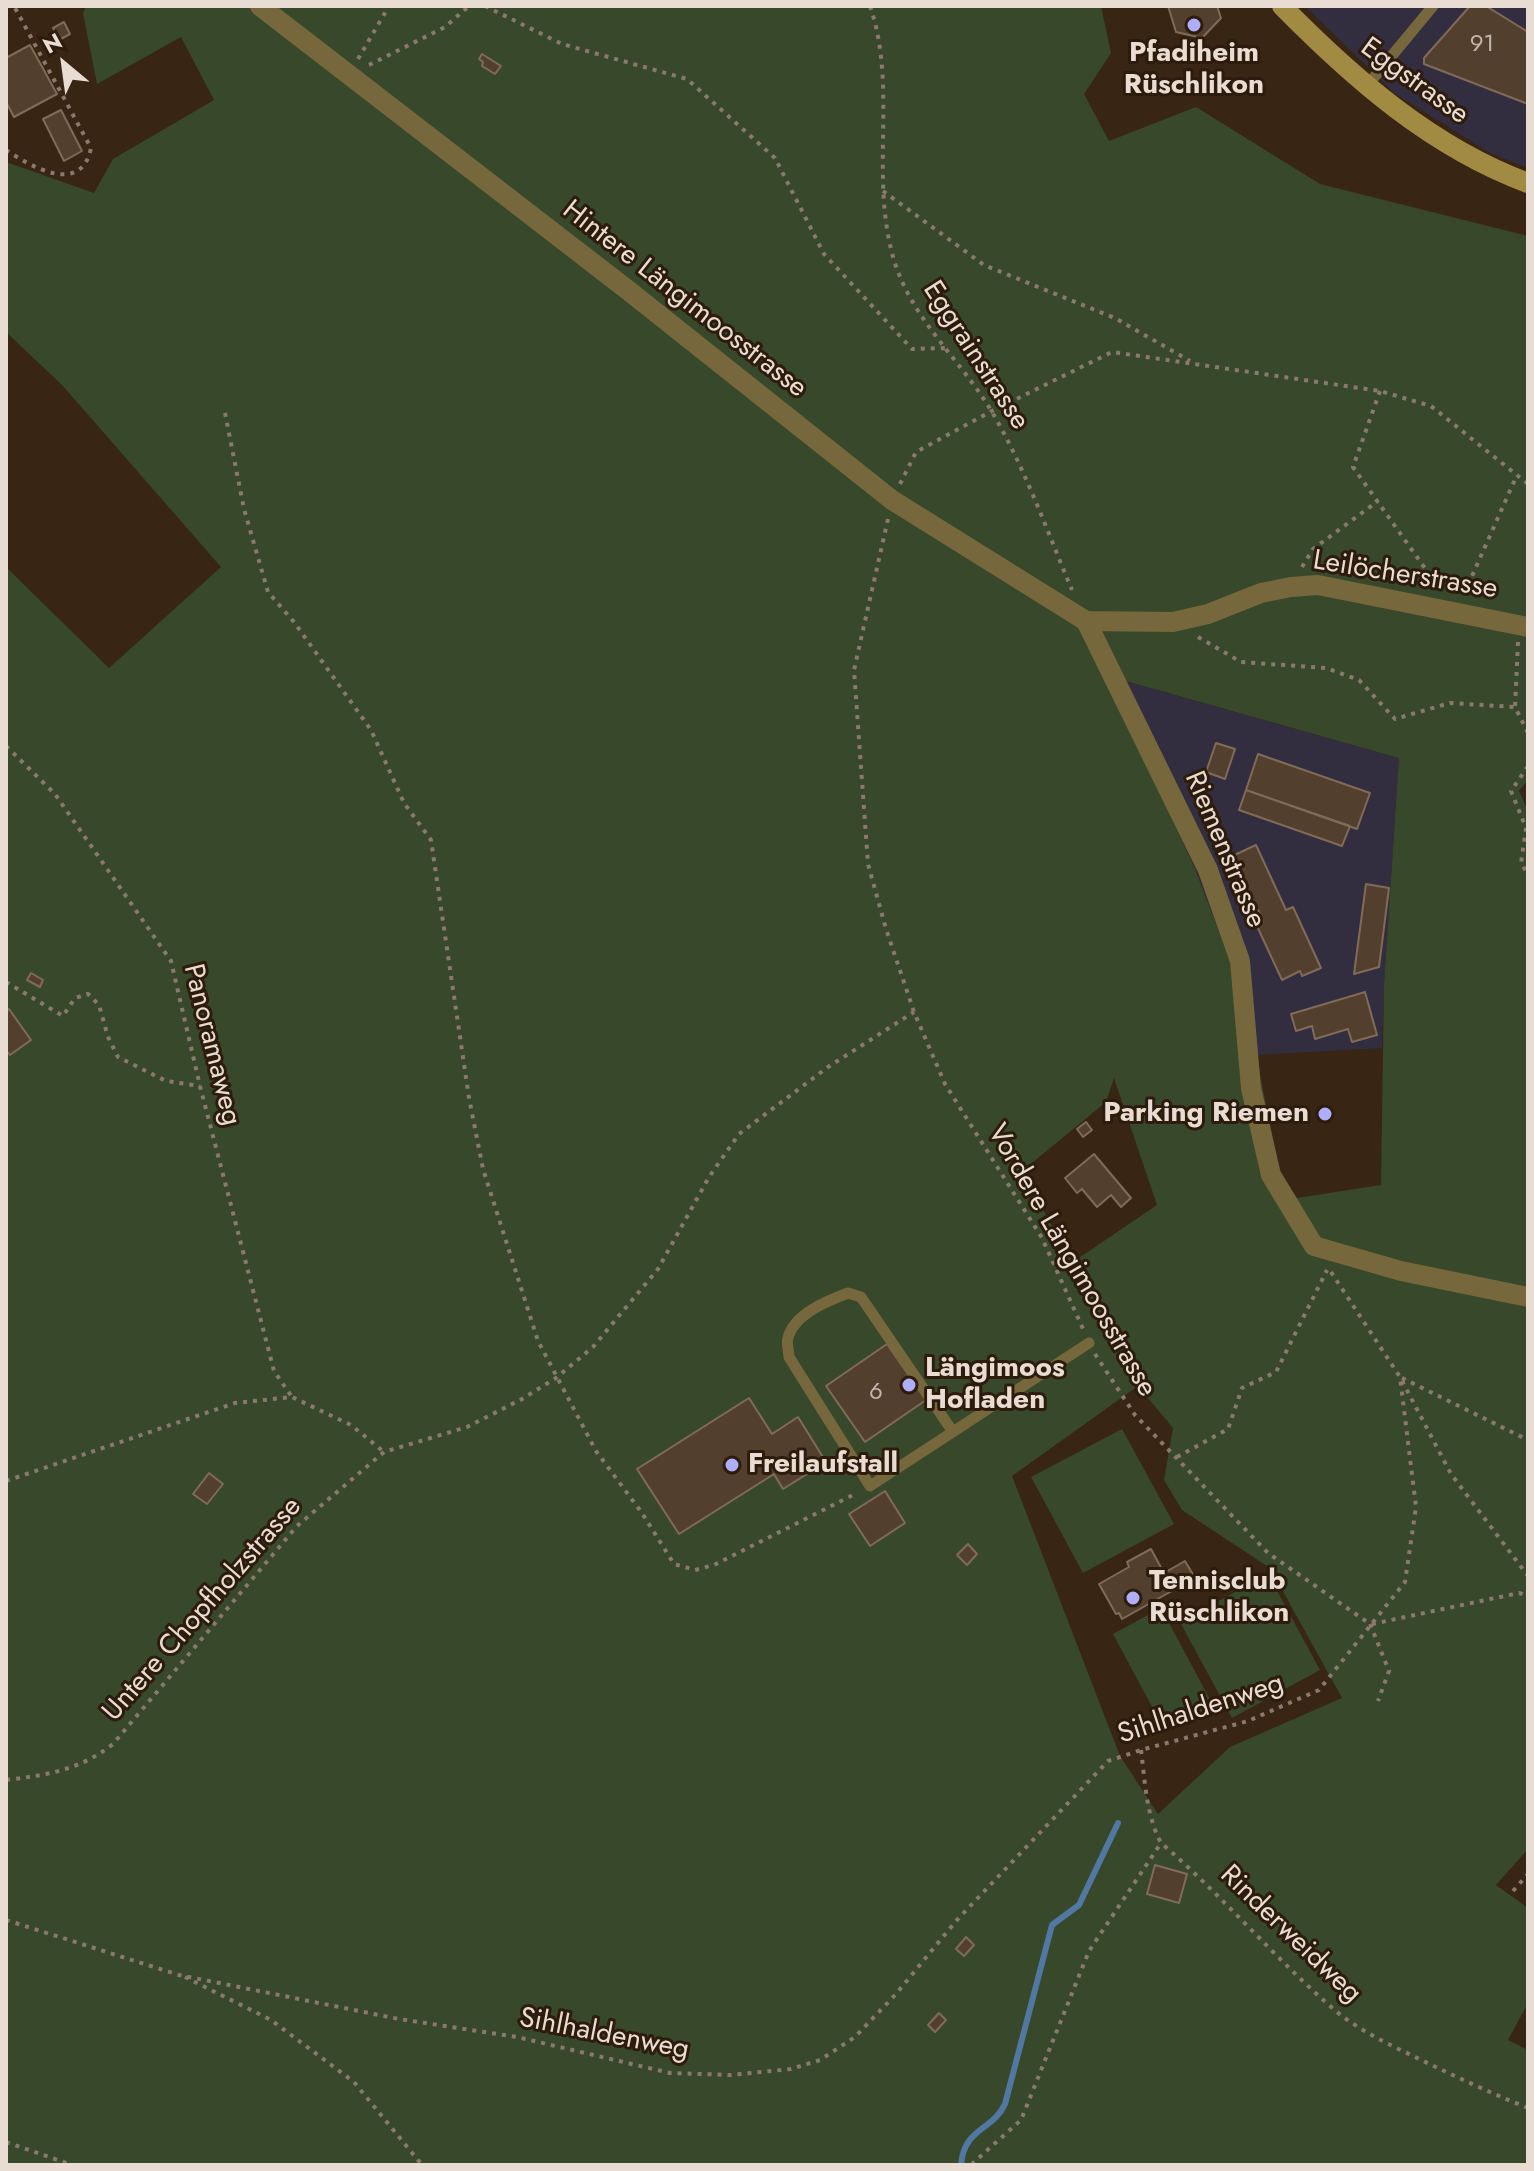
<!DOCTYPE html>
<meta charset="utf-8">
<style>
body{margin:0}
#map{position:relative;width:1534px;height:2171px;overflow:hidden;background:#382514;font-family:Jost,sans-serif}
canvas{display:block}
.frame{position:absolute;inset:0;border:8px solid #e9dcd2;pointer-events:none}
.north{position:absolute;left:24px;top:24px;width:80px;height:80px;-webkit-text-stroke:6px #2d1b0b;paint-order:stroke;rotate:331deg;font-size:22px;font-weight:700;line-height:32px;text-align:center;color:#e9dcd2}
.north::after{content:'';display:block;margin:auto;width:28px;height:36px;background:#e9dcd2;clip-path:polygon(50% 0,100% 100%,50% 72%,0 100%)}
</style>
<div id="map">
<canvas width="1534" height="2171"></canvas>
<div class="frame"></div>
<div class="north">N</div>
</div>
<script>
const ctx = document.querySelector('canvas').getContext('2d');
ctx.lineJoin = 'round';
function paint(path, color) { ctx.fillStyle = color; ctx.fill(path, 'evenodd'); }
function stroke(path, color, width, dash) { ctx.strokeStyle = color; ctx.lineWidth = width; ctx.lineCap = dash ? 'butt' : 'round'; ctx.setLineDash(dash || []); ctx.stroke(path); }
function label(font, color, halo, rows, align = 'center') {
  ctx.font = font + ' Jost,sans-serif'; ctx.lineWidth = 6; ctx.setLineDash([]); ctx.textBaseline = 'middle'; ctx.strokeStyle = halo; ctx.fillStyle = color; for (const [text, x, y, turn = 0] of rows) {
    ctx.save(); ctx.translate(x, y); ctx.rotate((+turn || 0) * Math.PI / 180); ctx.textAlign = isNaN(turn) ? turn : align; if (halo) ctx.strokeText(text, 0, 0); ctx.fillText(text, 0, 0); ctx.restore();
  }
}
const industrial = new Path2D(`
 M1305,6H1528V168L1490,153L1394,93Z
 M1107,676L1399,758L1384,985L1382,1048L1256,1055L1236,976L1195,869Z`);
const green = new Path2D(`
 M86,6H1101L1111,53L1084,94L1109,141L1196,107L1320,184L1528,236V780L1519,791L1528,811V1849L1496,1885L1528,1908V2003L1508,2040L1528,2050V2165H6V567L109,668L221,567L63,386L6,332V162L94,193L113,159L214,100L181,37L97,84L83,13ZM1108,676L1399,758L1384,985L1381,1185L1297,1198L1280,1174L1256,1055L1236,976L1195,869ZM1114,1078L1157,1205L1073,1262L1021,1172L1106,1102ZM1138,1386L1173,1428L1164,1480L1182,1510L1270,1568L1342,1698L1230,1747L1158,1814L1120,1756L1012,1476Z
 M1122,1429L1174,1524L1083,1573L1031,1477Z
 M1268,1574L1320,1670L1232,1718L1180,1622Z
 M1161,1608L1213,1705L1165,1731L1113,1634Z`);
const stream = new Path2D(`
 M961,2165C964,2127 993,2131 1005,2104L1052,1925L1079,1905L1118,1823`);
const building = new Path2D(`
 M1168,6H1217L1221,18L1202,38L1176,32Z
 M1470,6H1486L1528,32V104L1424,64V58Z
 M64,22L70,34L59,40L53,28Z
 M30,45L57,94L14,117L6,102V58Z
 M482,54L501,66L495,74L482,66L483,62L479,59Z
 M61,110L82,151L64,161L43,119Z
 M1216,743L1235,749L1225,779L1206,772Z
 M1258,754L1370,793L1357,829L1246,790Z
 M1246,790L1350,826L1342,846L1239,810Z
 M1256,845L1286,910L1293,907L1321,968L1302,976L1300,971L1282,980L1256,924L1263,921L1258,910L1254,912L1228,858Z
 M1366,884L1389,888L1379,967L1354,974Z
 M31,973L43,980L40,987L27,980Z
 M1365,992L1377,1035L1352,1042L1348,1029L1315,1039L1312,1026L1296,1031L1291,1014Z
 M9,1009L31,1040L10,1055L6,1050V1011Z
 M1086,1122L1092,1130L1083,1137L1077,1129Z
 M1094,1154L1131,1198L1121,1207L1111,1195L1097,1207L1082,1189L1077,1193L1065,1178Z
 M887,1344L926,1400L865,1442L826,1386Z
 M749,1398L772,1434L798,1417L826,1462L783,1489L774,1474L679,1534L637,1469Z
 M209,1473L223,1484L207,1504L193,1494Z
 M885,1491L905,1523L870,1546L849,1514Z
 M968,1544L977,1554L967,1565L957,1555Z
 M1151,1549L1164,1573L1185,1561L1195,1578L1122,1619L1119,1613L1116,1614L1099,1584L1129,1567L1127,1562Z
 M1155,1865L1187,1874L1179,1903L1147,1894Z
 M966,1937L974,1945L964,1956L956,1949Z
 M939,2013L946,2020L935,2032L928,2025Z`);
const path = new Path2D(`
 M485,6L562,44L687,79L775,158L824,254L912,349L945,348
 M870,6C898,87 869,177 894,260C912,320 961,360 992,412C1025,468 1047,531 1072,590
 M358,59L389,6
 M369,65L445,27L469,6
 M6,150C32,167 81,196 91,148L14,6
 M883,191L984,265L1115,318L1190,361
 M1380,391L1353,467L1439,588
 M225,413L244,509L268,592L294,622L371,730L404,803L431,840L469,1098L483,1169L538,1341L596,1451L642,1513L674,1564L695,1570L714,1565L857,1493
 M900,484L916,452L992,411L1112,352L1380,391L1431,406L1528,484
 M888,519L854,670L868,864L886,929L914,1012L945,1084L1042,1238L1084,1331
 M1302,567L1313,549L1378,501
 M1464,594L1517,475
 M1198,637L1241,662L1326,668L1359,680L1395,719L1450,703L1515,707
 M1518,642L1515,707L1528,733
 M6,746L55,794L171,961L200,1086L274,1371L292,1397
 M1528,766L1511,791L1526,828L1521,863L1528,874
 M6,982L63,1016L75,998L88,994L99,1005L108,1037L118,1057L166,1081L200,1086
 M1331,1272L1400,1377L1451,1474L1528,1576
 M1095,1354L1135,1415L1268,1553L1370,1624
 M1402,1378L1528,1440
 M1177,1457L1228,1429L1242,1388L1276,1372L1327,1270
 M6,1481L235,1403L292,1397L351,1425L384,1452
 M1370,1624L1389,1671L1378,1701
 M1372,1624L1519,1593L1528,1596
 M1141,1750C1145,1781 1146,1815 1161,1843C1223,1896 1275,1959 1337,2012C1359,2030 1386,2043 1411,2055C1450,2074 1488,2092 1528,2108
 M6,1780C47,1775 80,1770 113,1744L297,1526L384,1452L467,1427L522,1399L556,1378L593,1347L658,1269L709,1177L739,1134L828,1067L914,1012
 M1513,1891L1528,1874
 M6,1920L179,1975L399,2019L517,2037L670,2073L731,2075L791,2069L820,2060L855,2037L896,1994L956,1921L1108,1761L1141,1750L1248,1721L1319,1690L1405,1582L1416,1507L1400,1377
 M185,1977L271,2020L354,2082L422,2165
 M6,2142L72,2165
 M973,2165V2163L1021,2120L1089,1951L1161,1843`);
const service = new Path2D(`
 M1366,87L1433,6
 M953,1432L861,1297L848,1293C827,1301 794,1314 788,1338C786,1343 789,1352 789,1357L870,1486L1089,1343`);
const minor = new Path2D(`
 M260,6L629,291L892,500L1086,621
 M1086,621L1208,870L1240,961L1251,1088L1271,1175L1314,1246L1401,1271L1528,1297
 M1086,621L1173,622L1208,614L1261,593L1291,587L1318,585L1528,627`);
const secondary = new Path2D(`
 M1282,6C1353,78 1431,147 1528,183`);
const markers = [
 [1194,25,8,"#afaefa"],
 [1325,1114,8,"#afaefa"],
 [909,1385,8,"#afaefa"],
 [732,1465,8,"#afaefa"],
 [1133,1598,8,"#afaefa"]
];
const numberNames = [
 ["91",1482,45],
 ["6",876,1393]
];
const poiNames = [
 ["Pfadiheim",1194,54,"center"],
 ["Rüschlikon",1194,86,"center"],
 ["Parking Riemen",1309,1114,"right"],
 ["Längimoos",925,1369],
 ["Hofladen",925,1401],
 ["Freilaufstall",748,1465],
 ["Tennisclub",1149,1582],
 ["Rüschlikon",1149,1614]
];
const streetNames = [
 ["Eggstrasse",1414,82,36],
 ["Hintere Längimoosstrasse",684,300,38],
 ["Eggrainstrasse",975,356,57],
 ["Leilöcherstrasse",1405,576,9],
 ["Riemenstrasse",1224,850,67],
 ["Panoramaweg",211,1045,76],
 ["Vordere Längimoosstrasse",1071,1261,60],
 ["Untere Chopfholzstrasse",203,1610,-49],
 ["Sihlhaldenweg",1201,1710,-18],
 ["Rinderweidweg",1290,1935,44],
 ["Sihlhaldenweg",604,2035,11]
];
paint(industrial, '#322e3f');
paint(green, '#37492a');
stroke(stream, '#5078a2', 6);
paint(building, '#533f2d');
stroke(building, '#816b58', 2);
stroke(path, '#8a796c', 4, [4, 6]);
stroke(service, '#76673d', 11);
stroke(minor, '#76673d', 20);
stroke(secondary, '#a18a42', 20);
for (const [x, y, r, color] of markers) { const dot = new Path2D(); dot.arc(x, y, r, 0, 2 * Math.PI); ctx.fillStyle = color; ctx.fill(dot); stroke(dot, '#2d1b0b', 3); }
label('24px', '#c4b5a9', null, numberNames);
label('bold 28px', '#e9dcd2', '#2d1b0b', poiNames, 'left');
label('28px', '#e9dcd2', '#2d1b0b', streetNames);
</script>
